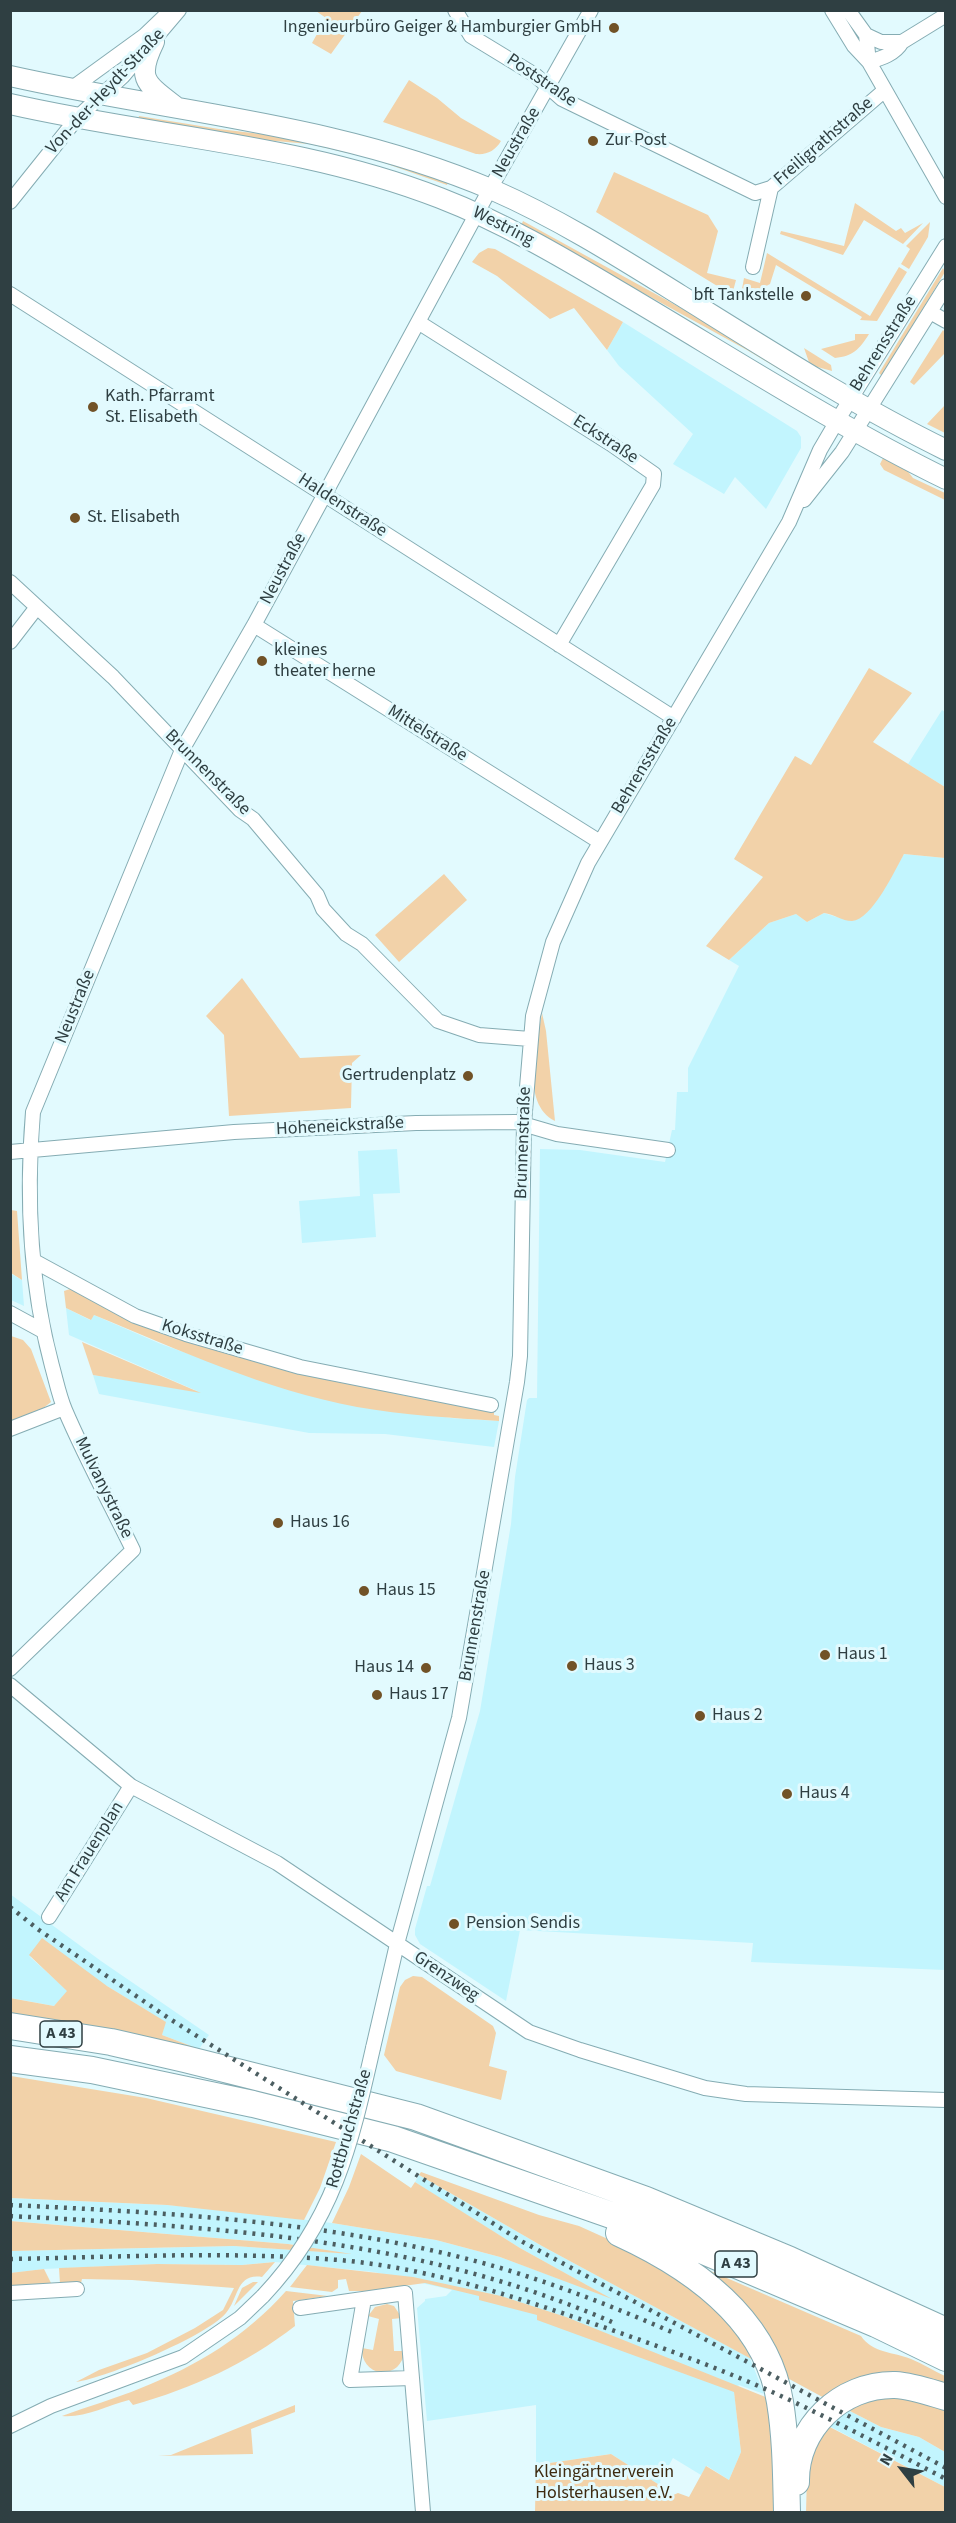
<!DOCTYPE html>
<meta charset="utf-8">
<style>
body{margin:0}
#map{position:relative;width:956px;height:2523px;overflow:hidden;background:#e2fafe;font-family:"Source Sans 3",sans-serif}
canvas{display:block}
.frame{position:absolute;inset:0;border:12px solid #2f3f42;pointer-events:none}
.north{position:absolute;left:872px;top:2439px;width:60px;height:60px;-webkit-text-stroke:4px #e2fafe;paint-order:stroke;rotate:301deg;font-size:16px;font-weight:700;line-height:24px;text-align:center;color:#2f3f42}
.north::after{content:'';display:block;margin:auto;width:21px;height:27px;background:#2f3f42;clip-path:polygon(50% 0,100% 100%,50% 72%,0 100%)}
</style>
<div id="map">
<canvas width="956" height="2523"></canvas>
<div class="frame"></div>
<div class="north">N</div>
</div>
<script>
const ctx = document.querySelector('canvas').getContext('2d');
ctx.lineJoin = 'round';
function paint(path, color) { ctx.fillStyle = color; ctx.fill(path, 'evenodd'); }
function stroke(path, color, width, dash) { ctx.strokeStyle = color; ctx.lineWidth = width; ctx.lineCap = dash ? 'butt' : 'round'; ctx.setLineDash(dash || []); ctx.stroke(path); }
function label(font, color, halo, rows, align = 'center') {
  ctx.font = font + ' "Source Sans 3",sans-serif'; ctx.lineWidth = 6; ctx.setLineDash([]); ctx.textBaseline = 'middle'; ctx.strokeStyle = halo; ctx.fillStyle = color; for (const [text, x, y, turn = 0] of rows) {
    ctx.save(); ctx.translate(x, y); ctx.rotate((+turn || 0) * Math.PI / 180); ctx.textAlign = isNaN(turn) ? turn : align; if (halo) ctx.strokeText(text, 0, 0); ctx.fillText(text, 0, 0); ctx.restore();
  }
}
const built = new Path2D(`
 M623,322L797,431L801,437V448L766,509L735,477L724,494L673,464L693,434L619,366L607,350Z
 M942,710L945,712V787L908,764Z
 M904,854L945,858V1970L751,1962L753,1943L520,1930L506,2001L420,1944L415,1935V1929L427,1886H430L480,1711L511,1524L515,1477L527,1400L529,1398H537L540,1149L580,1150L665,1162L672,1130H675L677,1092H688V1068L739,966L729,960L769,923L796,914L807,922L824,913L840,918L879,897Z
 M397,1149L400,1193L373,1194L376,1237L302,1243L299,1201L360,1196L358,1151Z
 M10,1273L22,1280L24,1306L11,1300Z
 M66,1308L90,1320L94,1315L161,1344L293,1391L451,1418L499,1421L494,1447L385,1434L309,1433L99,1394L93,1375L197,1391L69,1335Z
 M10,1894L101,1961L209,2035L199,2049L162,2035L165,2022L107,1986L29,1956L68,1991L54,2006L11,1998Z
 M419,2175L542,2246L750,2358L764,2394L739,2385L734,2391L741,2452L729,2480L707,2466L701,2475L673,2458L660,2481L661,2486L611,2454L536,2465V2405L427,2421L417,2308L425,2301V2299L446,2296L452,2290L374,2272L275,2262L242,2265L157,2264L44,2269L11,2273L10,2251L234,2246L343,2253L288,2244L11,2221V2198L167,2205L224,2210L332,2223L436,2240L500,2257L606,2296L520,2248L436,2196L415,2182Z
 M848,2410L881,2427L919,2437L945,2452V2487L829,2426Z`);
const green = new Path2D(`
 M316,11H362L331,54L312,43L326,18Z
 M409,80L437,98L461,118L501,141C495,151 487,155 476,154L383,122Z
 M139,116L219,129L311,140L449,180L447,185L373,159L309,144L264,140L138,120Z
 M614,172L708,215L718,231L707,273L736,280L732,295L596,212Z
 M855,203L896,231L901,228L905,233L923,223L903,244L864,220L843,255L780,234L781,231L844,246Z
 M523,221L750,346L819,389L817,392L747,350L521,226Z
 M930,222L928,237L909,269L901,264L910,249L906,246Z
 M488,248L495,249L623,322L607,350L574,308L550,319L497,276L472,262L479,253Z
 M767,253L870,316L899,267L907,272L877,321L860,320L862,317L776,265L770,284L740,300L744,278L760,283Z
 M943,268L945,272L882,376L879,373Z
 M943,330L945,332V353L914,385L910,382Z
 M855,334H869C859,350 853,356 835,358L821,349L855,340Z
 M804,348L831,365L832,371L810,365Z
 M945,405V433L927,424Z
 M883,458L906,469L913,478L945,493V500L884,470L880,464Z
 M869,668L912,693L873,742L945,787V858L904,854C895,870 872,920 852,921C842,921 834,914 824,913L807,922L796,914L769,923L729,960L706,946L763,877L734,859L795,756L811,765Z
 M444,874L467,900L399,962L375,935Z
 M242,978L300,1058L361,1055L352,1063L351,1108L229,1116L224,1035L206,1016Z
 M542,1013L546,1031L555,1121C520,1103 537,1045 542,1013Z
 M11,1210L17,1211L22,1280L11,1273Z
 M70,1289L122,1316L187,1342L278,1367L402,1395L494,1412V1415L499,1416V1421C451,1418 404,1415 357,1407C266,1390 179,1350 94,1315L91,1320L66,1308L64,1291Z
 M11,1336L23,1340L31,1349L51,1402L37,1413L11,1423Z
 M82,1342L201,1393L93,1375Z
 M42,1938L107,1986L166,2022L162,2035L199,2049L11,2017L10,1998L54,2006L67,1991L29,1955Z
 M413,1976L422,1977L493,2026L496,2033L489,2066L507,2071L501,2100L396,2071L384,2055L400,1987L405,1980Z
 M11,2076L146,2098L336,2142L320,2188L304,2220L167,2205L11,2198Z
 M361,2154L411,2188L415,2182L520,2248L612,2299L500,2257L436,2240L332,2223L349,2187Z
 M421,2172L539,2215L579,2226L630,2249L677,2275L727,2319L755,2361L542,2246L419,2175Z
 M10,2221L288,2244L352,2254L234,2246L11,2251Z
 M275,2262L262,2277C236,2273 239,2298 226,2313C207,2336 106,2378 76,2382L99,2370L147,2353L195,2328L223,2310L234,2288L132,2280L82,2279L81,2283L60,2284L59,2268L157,2264L242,2265Z
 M307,2265L413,2277L501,2296L566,2317L768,2398L773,2427L776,2512H535L536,2465L611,2454L661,2486L666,2498L678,2493L689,2497L706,2466L729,2480L741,2452L734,2392L537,2320V2315L479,2300V2296L425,2283L367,2291H349L346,2279L338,2280V2288L332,2292L290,2287Z
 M699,2266L861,2336C872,2353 894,2352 911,2359C923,2364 934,2371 945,2376V2390L828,2400L780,2374Z
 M44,2269L52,2285L11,2286L10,2273Z
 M253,2282H258L234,2306L242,2288Z
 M286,2291L328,2296L293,2301L295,2326C246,2364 193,2388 133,2405L129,2400C106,2406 85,2418 62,2416C88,2406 115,2399 141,2388C197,2366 246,2336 286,2291Z
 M387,2304L394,2306L402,2318L392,2319L394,2351H405C402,2365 395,2372 381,2373C369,2370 361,2361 362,2348L373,2350L379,2319L368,2316L375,2307Z
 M888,2395L945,2409V2452L919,2437L881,2427L846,2409Z
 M295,2405V2412L251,2429L253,2454L158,2456L171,2455Z
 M826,2425L945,2487V2512H806L807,2475L811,2454Z`);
const street = new Path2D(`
 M455,10L471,36L535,75L562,99L755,193L771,188
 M832,10L854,46L869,62L946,197
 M848,10L866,35L869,62
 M866,35L881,42H902
 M869,62C882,58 895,54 902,42L946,15
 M71,89L144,36L167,14
 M10,202L78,117L123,76L179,10
 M753,267L771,188L885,90
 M10,294L674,718
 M930,312L946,321
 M418,322L611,444L654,474L653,485L559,645
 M804,500L842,452L946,286
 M10,582L113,677L240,810L253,819L317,895L323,909L346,934L362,944L438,1021L479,1035L530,1039
 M254,625L600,842
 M10,642L37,607
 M10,1152L234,1132L416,1123L516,1122L557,1134L668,1150
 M34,1261L135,1316L186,1334L300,1367L491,1405
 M10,1313L43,1331
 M10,1429L64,1408
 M10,1669L133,1550C110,1503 85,1457 65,1410C59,1396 56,1380 52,1366C30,1284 26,1196 33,1112L182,750L254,625L490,189L591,10
 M10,1685L131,1786L277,1863L529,2032L580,2050L705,2088L746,2094L946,2100
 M49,1917L131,1786
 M373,2048L397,1944L459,1718L517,1382L520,1356L524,1123L533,1016L553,942L588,863L789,522L820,450L837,421L946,246
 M10,2293L77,2289
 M364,2299L350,2380L412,2378
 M300,2308L405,2293L423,2512
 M10,2426L51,2406L183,2357L240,2318L263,2296`);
const secondary = new Path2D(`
 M154,42C136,79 145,83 176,107
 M10,76C174,113 336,123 493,190C559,219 619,257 680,295C767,349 854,405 946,450
 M10,104C154,137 302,144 440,198C502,222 560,256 617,290C726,354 832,423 946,479`);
const highway = new Path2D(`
 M10,2026L111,2042L185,2059L416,2117L646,2200L790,2260L946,2331
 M10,2059L92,2070L253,2104L393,2139L654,2230L876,2324L946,2358
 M619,2233C691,2266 767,2319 780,2402C786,2439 786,2476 787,2512
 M796,2482C795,2428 841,2384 895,2385C912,2386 929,2392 946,2397`);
const rail = new Path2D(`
 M10,1907L39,1930L170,2019L521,2241L946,2468
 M10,2205C176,2213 344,2222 504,2269C563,2287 619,2309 674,2333
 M10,2216C218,2227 419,2238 612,2322
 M10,2259C120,2257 230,2251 339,2260C418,2267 494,2290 568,2315C636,2338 704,2362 770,2391C830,2418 888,2449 946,2479`);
const streetBridge = new Path2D(`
 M263,2296C334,2221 351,2145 373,2048`);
const markers = [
 [614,28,6,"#715227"],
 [593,141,6,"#715227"],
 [806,296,6,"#715227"],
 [93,407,6,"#715227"],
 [75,518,6,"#715227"],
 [262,661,6,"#715227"],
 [468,1076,6,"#715227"],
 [278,1523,6,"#715227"],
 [364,1591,6,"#715227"],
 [825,1655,6,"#715227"],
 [572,1666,6,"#715227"],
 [426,1668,6,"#715227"],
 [377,1695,6,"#715227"],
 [700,1716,6,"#715227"],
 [787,1794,6,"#715227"],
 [454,1924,6,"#715227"]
];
const shields = [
 [61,2034,42],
 [736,2264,42]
];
const shieldNames = [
 ["A 43",61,2034],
 ["A 43",736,2264]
];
const poiNames = [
 ["Ingenieurbüro Geiger & Hamburgier GmbH",602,28,"right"],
 ["Zur Post",605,141],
 ["bft Tankstelle",794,296,"right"],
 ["Kath. Pfarramt",105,397],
 ["St. Elisabeth",105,418],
 ["St. Elisabeth",87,518],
 ["kleines",274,651],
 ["theater herne",274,672],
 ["Gertrudenplatz",456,1076,"right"],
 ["Haus 16",290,1523],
 ["Haus 15",376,1591],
 ["Haus 1",837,1655],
 ["Haus 3",584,1666],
 ["Haus 14",414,1668,"right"],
 ["Haus 17",389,1695],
 ["Haus 2",712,1716],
 ["Haus 4",799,1794],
 ["Pension Sendis",466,1924]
];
const streetNames = [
 ["Poststraße",541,81,34],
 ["Von-der-Heydt-Straße",106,92,-47],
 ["Freiligrathstraße",824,142,-41],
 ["Neustraße",517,143,-60],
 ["Westring",503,227,27],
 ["Behrensstraße",884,344,-58],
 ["Eckstraße",605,440,33],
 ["Haldenstraße",342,506,33],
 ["Neustraße",284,569,-62],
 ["Mittelstraße",427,734,32],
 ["Behrensstraße",645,766,-59],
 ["Brunnenstraße",207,773,45],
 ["Neustraße",76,1007,-68],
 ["Hoheneickstraße",340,1127,-3],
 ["Brunnenstraße",524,1143,-88],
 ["Koksstraße",202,1338,17],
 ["Mulvanystraße",103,1488,64],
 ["Brunnenstraße",476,1626,-80],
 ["Am Frauenplan",90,1852,-58],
 ["Grenzweg",446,1977,34],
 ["Rottbruchstraße",350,2129,-74]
];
const parkNames = [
 ["Kleingärtnerverein",604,2473],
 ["Holsterhausen e.V.",604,2494]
];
paint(built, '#c2f5fe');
paint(green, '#f2d2a9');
stroke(street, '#85acb3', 16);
stroke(secondary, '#85acb3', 22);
stroke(highway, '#85acb3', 28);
stroke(street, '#fff', 14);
stroke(secondary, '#fff', 20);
stroke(highway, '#fff', 26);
stroke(rail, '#4c5e61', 4.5, [3, 6]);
stroke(streetBridge, '#85acb3', 16, []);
stroke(streetBridge, '#fff', 14);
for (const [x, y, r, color] of markers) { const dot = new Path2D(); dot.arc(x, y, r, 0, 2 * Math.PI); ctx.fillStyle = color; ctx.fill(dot); stroke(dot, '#e2fafe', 2); }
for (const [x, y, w] of shields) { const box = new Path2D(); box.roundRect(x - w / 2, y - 13, w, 26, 4.5); ctx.fillStyle = '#e2fafe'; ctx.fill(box); stroke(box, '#2f3f42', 1.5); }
label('bold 16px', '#2f3f42', null, shieldNames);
label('18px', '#2f3f42', '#e2fafe', poiNames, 'left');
label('18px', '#2f3f42', '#e2fafe', streetNames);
label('18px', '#3e2b11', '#e2fafe', parkNames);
</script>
